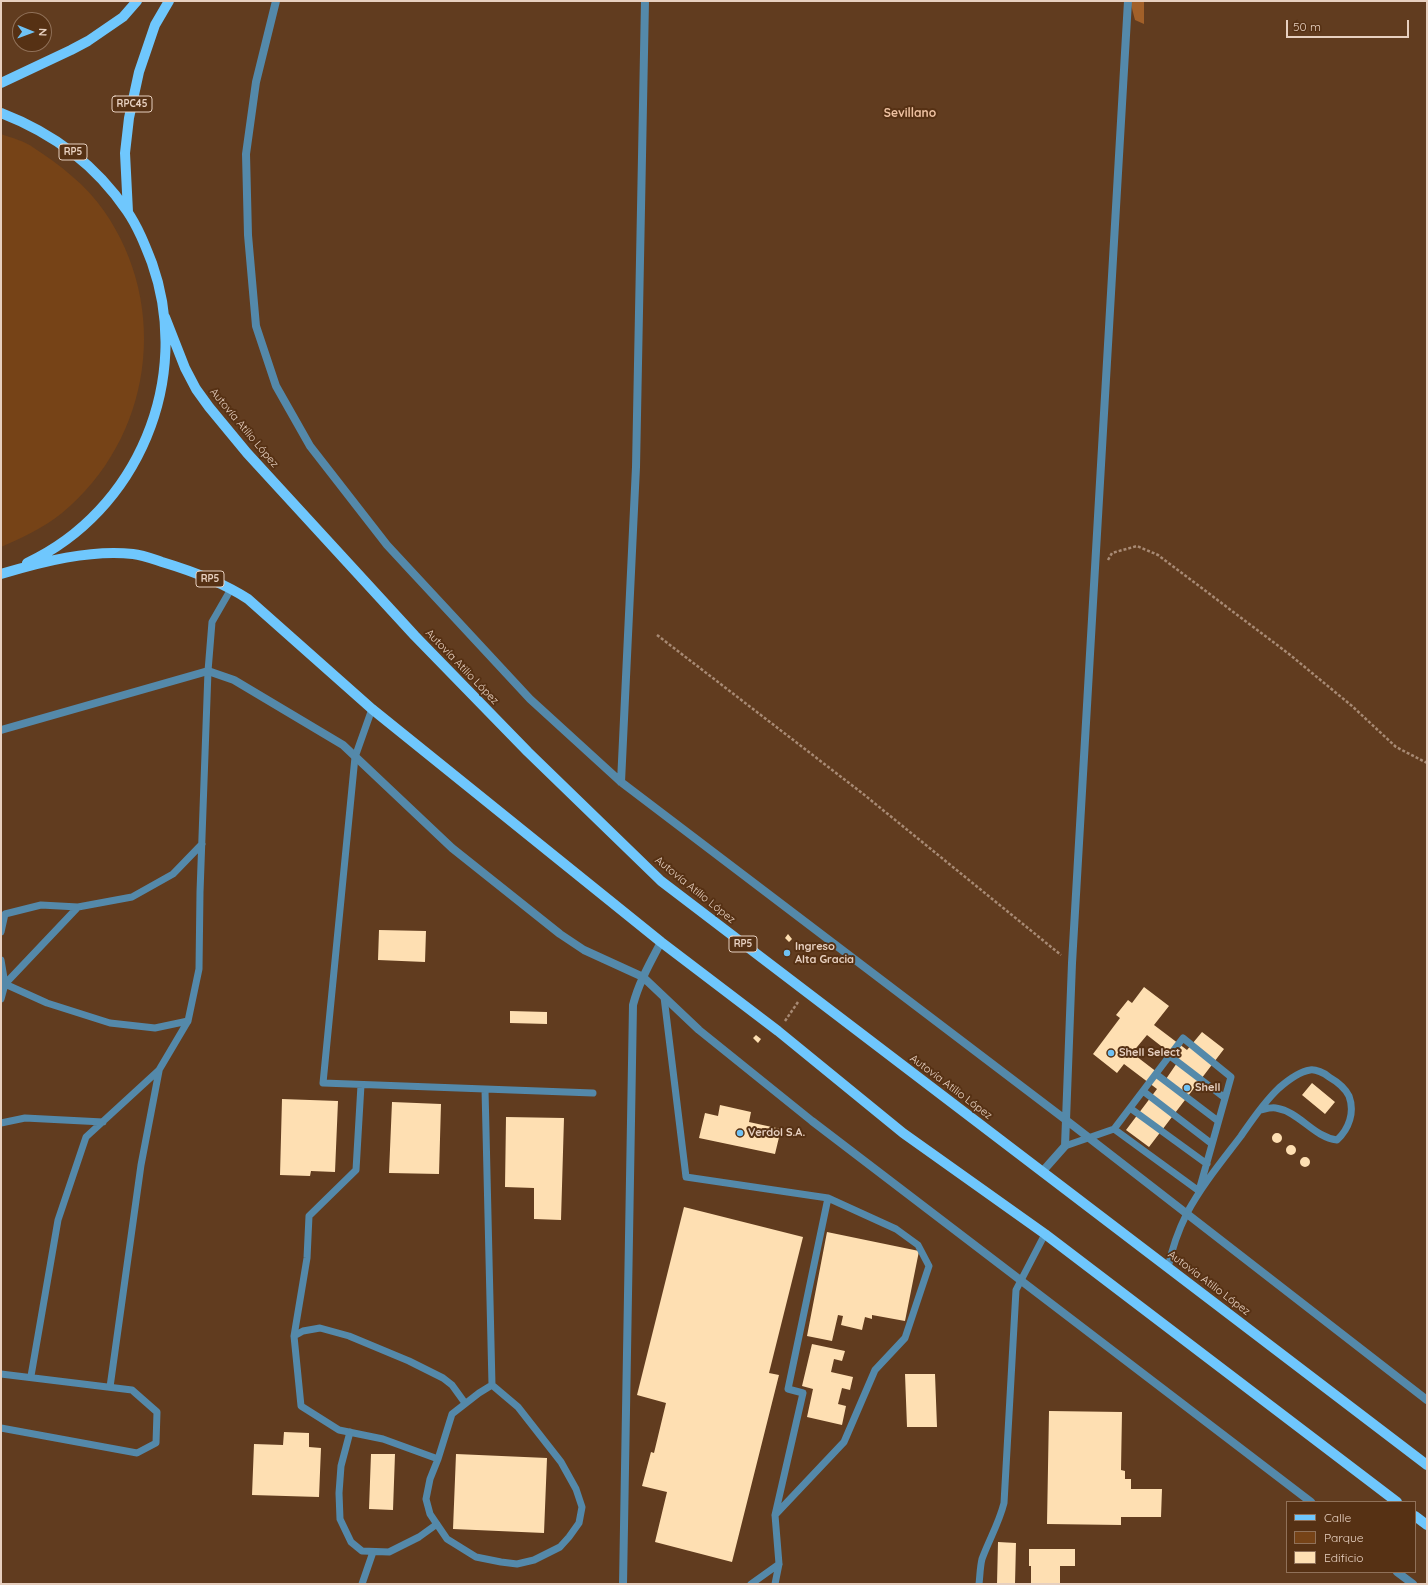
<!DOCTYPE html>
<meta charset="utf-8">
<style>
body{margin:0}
#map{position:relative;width:1428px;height:1585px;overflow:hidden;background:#613c1f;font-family:Quicksand,sans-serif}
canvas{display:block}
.frame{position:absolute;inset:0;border:2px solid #e7d0c0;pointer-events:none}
.legend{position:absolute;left:1286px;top:1501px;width:130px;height:72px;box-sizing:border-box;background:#563114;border:1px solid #907159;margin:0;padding:5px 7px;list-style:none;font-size:12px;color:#e7d0c0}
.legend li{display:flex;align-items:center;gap:8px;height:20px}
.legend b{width:20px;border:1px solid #907159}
.north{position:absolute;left:12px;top:12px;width:40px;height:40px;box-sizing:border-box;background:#563114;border:1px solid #907159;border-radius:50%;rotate:91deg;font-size:11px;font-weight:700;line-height:16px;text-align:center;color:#e7d0c0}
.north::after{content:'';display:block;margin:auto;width:14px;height:18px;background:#6fc2f4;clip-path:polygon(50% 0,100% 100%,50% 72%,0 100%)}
.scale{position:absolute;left:1286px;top:20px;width:123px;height:18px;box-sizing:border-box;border:2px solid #e7d0c0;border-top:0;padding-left:5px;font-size:12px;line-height:14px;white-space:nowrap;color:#e7d0c0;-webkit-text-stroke:3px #563114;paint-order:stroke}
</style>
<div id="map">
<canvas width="1428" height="1585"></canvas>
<div class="frame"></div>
<ul class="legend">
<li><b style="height:5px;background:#6fc7fd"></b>Calle</li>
<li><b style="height:11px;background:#764317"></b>Parque</li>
<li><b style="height:11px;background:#fedfb2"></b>Edificio</li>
</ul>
<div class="north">N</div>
<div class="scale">50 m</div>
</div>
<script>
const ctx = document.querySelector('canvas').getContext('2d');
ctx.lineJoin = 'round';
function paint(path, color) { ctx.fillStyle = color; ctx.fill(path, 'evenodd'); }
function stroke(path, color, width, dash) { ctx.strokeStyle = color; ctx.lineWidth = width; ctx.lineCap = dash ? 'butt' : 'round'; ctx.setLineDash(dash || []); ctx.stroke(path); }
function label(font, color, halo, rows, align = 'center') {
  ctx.font = font + ' Quicksand,sans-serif'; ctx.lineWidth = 4; ctx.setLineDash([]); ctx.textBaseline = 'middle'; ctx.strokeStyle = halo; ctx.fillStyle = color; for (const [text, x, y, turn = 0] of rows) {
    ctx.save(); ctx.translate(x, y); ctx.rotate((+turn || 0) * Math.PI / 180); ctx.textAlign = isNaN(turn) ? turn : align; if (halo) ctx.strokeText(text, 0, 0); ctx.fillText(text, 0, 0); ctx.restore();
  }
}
const green = new Path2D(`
 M1,134C12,138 25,141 34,148C60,165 86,185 104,211C171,307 152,439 62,513C43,528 22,538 1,547Z`);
const forest = new Path2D(`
 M1130,1H1144V24L1135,20Z`);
const building = new Path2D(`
 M379,930L426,931L425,962L378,960Z
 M788,934L792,939L789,942L785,938Z
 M1144,987L1169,1006L1154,1025L1187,1050L1202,1032L1224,1049L1149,1147L1126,1130L1157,1089L1124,1064L1117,1073L1093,1054L1120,1018L1116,1015L1128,1000L1132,1003ZM1147,1035L1179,1060L1166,1079L1132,1053Z
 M510,1011L547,1012V1024L510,1023Z
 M756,1035L761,1039L758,1043L753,1038Z
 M1312,1083L1335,1102L1325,1114L1302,1095Z
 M282,1099L338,1101L335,1172L311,1171L310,1176L280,1175Z
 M392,1102L441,1104L439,1174L389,1173Z
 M720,1105L751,1112L749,1122L781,1129L775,1154L699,1138L705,1113L718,1116Z
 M506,1117L564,1118L561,1220L534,1219V1188L505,1187Z
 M1272 1138a5 5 0 1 1 10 0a5 5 0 1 1-10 0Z
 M1286 1150a5 5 0 1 1 10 0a5 5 0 1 1-10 0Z
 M1300 1162a5 5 0 1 1 10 0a5 5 0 1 1-10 0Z
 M684,1207L803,1237L769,1373L779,1375L732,1562L655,1542L667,1492L642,1486L651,1452L654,1453L666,1403L637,1395Z
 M827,1232L919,1251L905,1321L872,1315V1319L865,1317L862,1330L841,1325L843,1316L838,1315L832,1341L807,1336Z
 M812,1344L845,1351L842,1361L834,1359L831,1372L853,1377L850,1390L842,1388L838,1404L846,1406L842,1425L807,1417L813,1389L802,1386Z
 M905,1374H935L937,1427H907Z
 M1049,1411L1122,1412L1121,1470L1125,1471V1479H1131V1489H1162L1161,1517H1121V1525L1047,1524Z
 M284,1432L309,1433V1447L321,1448L319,1497L252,1495L254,1444L283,1445Z
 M371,1454H395L393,1510L369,1509Z
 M456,1454L547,1458L544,1533L453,1529Z
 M998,1542L1016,1543L1015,1584H997Z
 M1029,1549H1075V1566H1060V1584H1031V1566H1029Z`);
const path = new Path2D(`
 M1108,560L1112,553L1137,546L1158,555L1289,654L1352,706L1396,747L1427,763
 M657,635L862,793L1061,955
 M785,1021L798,1002`);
const lane = new Path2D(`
 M372,709L355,757L323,1083L593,1093
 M1,932L5,914L41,905L78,907
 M1,960L5,984L47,1003L110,1023L155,1028L188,1021
 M664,997L686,1177L828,1198L896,1229L918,1245L929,1266L905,1338L875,1370L844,1442L775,1515L779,1564L775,1584
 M1,999L5,984L78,907L132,897L173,874L202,844
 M1170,1056L1225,1098
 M1156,1074L1218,1121
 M485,1089L492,1385L518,1407L561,1462L576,1489L582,1507L579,1523L569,1537L560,1547L534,1560L517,1564L501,1562L476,1557L447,1539L430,1514L426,1499L430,1479L438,1459L452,1414L479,1393L492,1385
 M1143,1091L1212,1144
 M1130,1108L1207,1164
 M1,1123L25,1118L103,1122
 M1114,1129L1183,1038L1231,1077L1200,1187
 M1065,1146L1114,1129L1199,1191
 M1168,1268C1172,1248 1178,1231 1187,1213C1202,1185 1222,1161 1241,1136C1252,1120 1264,1102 1279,1088C1287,1081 1298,1072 1310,1070C1315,1069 1325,1073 1329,1077C1336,1081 1345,1088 1349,1096C1355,1112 1349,1129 1337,1140C1313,1137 1300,1112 1276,1108C1271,1107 1265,1109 1260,1110
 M294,1336L307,1258L309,1216L356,1170L361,1085
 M1,1374L132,1390L157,1412L156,1443L137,1453L1,1428
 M31,1376L58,1220L86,1137L159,1070L188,1021L199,969L200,892L208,671L212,622L231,589
 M110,1387L141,1165L159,1071
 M350,1432L341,1466L339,1493L340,1519L351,1542L362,1551L389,1552L419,1537L437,1524
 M438,1459L383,1439L339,1430L301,1406L294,1336L303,1331L320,1328L349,1336L409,1361L443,1378L452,1385L465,1403
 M775,1515L803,1393L788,1389L828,1198
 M362,1584L373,1552
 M751,1584L779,1564
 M979,1584C980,1576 980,1567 982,1559C989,1540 999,1523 1004,1503L1016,1290L1045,1234`);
const street = new Path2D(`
 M276,1L256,82L246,154L248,235L256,326L276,386L310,446L387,545L530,699L621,782L1066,1120L1427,1400
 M1,730L208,671L234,680L343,745L452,848L560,934L584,950L643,977L699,1030L812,1121L1311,1502
 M621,782L636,467L645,1
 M1042,1172L1065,1146L1072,963L1128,1
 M1397,1572L1413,1584
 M623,1584L633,1005C639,982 650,963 661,942`);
const primary = new Path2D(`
 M1,83L71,50L88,41L123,17L137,1
 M1,113C53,133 96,165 127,211C138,227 145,245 152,263C193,379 138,511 27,563
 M128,212L125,153L129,118L139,72L155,25L169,1
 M165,317L185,368L196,389L209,407L247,453L415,636L528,752L661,881L1427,1465
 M1,574C41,562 91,549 133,554C143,555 153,559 162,562C192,571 222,582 248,599L372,709L661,942L778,1031L903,1133L1045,1234L1397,1502
 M1415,1516L1427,1525`);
const markers = [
 [787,953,4,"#6fc2f4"],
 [1111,1053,4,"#6fc2f4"],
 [1187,1088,4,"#6fc2f4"],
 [740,1133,4,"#6fc2f4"]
];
const shields = [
 [132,104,40],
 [73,152,28],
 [210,579,28],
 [743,944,28]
];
const shieldNames = [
 ["RPC45",132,104],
 ["RP5",73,152],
 ["RP5",210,579],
 ["RP5",743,944]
];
const streetNames = [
 ["Autovía Atilio López",244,428,50],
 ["Autovía Atilio López",462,667,46],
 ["Autovía Atilio López",695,890,39],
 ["Autovía Atilio López",951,1087,37],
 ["Autovía Atilio López",1209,1283,37]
];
const poiNames = [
 ["Ingreso",795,947],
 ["Alta Gracia",795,960],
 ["Shell Select",1119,1053],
 ["Shell",1195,1088],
 ["Verdol S.A.",748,1133]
];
const neighbourhoodNames = [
 ["Sevillano",910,113]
];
paint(green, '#764317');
paint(forest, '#a16029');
paint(building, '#fedfb2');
stroke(path, '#a88a74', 2.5, [3, 2]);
stroke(lane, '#5489aa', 7);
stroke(street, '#5489aa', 8);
stroke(primary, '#6fc7fd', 10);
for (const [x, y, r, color] of markers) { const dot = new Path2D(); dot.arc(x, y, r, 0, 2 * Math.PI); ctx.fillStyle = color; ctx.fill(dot); stroke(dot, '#563114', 1.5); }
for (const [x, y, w] of shields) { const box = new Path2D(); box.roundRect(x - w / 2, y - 8, w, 16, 3); ctx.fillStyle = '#563114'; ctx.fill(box); stroke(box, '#e7d0c0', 1); }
label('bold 10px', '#e7d0c0', null, shieldNames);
label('11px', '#e7d0c0', '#563114', streetNames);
label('bold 11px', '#e7d0c0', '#563114', poiNames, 'left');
label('bold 12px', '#eec1a1', '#563114', neighbourhoodNames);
</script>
